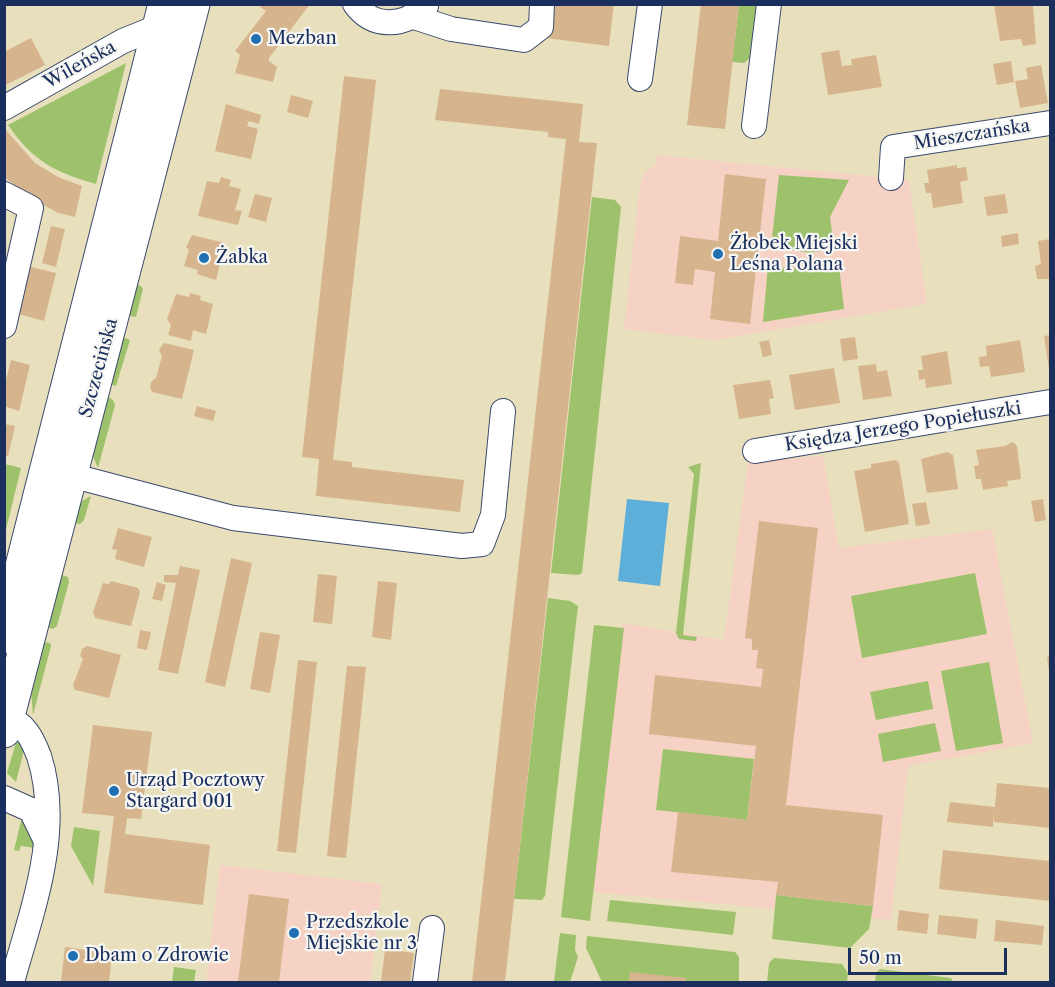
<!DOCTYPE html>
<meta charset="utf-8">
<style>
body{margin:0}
#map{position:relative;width:1055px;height:987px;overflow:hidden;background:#e8e0bc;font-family:"Libre Caslon Text",serif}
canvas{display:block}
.frame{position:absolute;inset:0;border:6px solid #1b2f5e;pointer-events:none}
.scale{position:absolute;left:848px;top:948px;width:159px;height:27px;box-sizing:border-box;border:3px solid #1b2f5e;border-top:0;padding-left:8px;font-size:18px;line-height:21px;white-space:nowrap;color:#1b2f5e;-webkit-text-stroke:4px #f6f6f2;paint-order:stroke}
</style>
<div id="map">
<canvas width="1055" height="987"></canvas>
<div class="frame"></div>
<div class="scale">50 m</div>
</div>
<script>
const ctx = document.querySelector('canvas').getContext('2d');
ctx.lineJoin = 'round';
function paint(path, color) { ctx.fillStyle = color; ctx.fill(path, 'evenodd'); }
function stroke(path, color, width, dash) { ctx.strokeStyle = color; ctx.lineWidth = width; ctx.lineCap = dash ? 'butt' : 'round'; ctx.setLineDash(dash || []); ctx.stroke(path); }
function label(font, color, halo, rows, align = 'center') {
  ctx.font = font + ' "Libre Caslon Text",serif'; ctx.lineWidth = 4.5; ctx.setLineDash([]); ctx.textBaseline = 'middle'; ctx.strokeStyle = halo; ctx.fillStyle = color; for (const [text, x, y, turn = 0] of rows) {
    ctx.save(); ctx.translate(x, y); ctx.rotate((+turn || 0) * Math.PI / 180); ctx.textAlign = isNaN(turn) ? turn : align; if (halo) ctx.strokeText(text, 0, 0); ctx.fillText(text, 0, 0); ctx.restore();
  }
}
const built = new Path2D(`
 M657,155L909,180L927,304L714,340L624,329L640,185L645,172L655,165Z
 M823,456L839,548L992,529L1033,743L908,766L891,920L592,892L622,623L724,640L748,461Z
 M220,865L382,884L370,982H206Z`);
const green = new Path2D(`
 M739,5H756L750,58L744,63L732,62Z
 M126,63L96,184C54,172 33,161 8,125Z
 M779,175L849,180L830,217L834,248L811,253L771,247Z
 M592,197L615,200L621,207L582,573L578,575L551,573Z
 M768,266L823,271L839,266L844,309L763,322Z
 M135,285H140L143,289L136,317L125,315Z
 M120,336L130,340L116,386L107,383Z
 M106,395L113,400L115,405L98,468L91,452Z
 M701,463L683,635L697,637L696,641L679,639L676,633L694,474L688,467Z
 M5,464L21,468L5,534L4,464Z
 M91,496L84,520L80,524L74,523L75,505Z
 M975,573L987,634L862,658L851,596Z
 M61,575L68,577L69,582L57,626L53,629L44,626Z
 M548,598L570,601L578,606L545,896L542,900L514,899Z
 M594,625L624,628L590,921L561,917Z
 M43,642L50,643L51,646L33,715L30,680Z
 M989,662L1003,743L956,751L941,671Z
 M928,681L933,709L876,720L870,692Z
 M935,723L941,751L883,762L878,734Z
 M16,742L25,746L16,782L7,773Z
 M663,749L754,759L747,820L656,810Z
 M23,813L32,820L35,848L21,846L19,851L14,850Z
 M74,827L100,831L93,886L71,846Z
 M776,895L873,906L869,929L850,948L772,939Z
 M610,900L736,912L733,935L607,921Z
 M560,933L576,935L575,950L578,957L570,982H554Z
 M587,936L735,952L739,957V982H686V979L630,973L629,982H602L586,948Z
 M774,958L842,964L848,973L847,982H767L769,963Z
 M174,967L196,970L194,982H172Z
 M880,969L951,978L953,982H875L876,973Z`);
const water = new Path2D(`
 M627,499L669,503L660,586L618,581Z`);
const building = new Path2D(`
 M262,4H310L269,58V61L277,67L273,82L235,73L240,55L235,51L266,11L260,7Z
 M550,4H614L609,46L546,38Z
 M701,4H739L725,129L687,125Z
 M994,5H1033L1036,44L1023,46L1021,39L1000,41Z
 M31,38L45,65L4,86V52Z
 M839,50L842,66L852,65L851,59L876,55L882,87L828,95L821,53Z
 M1011,61L1014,82L997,85L993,64Z
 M1041,65L1048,103L1020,108L1015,81L1028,79L1026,68Z
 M344,76L376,80L333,460L352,462V467L464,480L460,512L316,496L319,459L302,457Z
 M440,89L583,104L579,142L597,143L505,982H472L566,139L548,137V132L435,120Z
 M291,95L313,101L308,118L287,112Z
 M226,104L261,115L259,124L249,121L247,126L258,129L251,159L215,151Z
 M4,128L35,163L58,177L82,186L75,217L58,213L33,199L4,177Z
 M957,165V168L966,167L968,180L960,182L963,203L933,208L931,193H926L924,183H929L927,170Z
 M725,174L766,179L750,324L710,319L715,272L695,269L693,285L675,283L680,236L718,241Z
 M221,177L231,180L229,186L241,189L235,210L242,211L238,225L198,216L207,181L219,183Z
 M255,194L272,198L266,222L248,217Z
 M1005,194L1008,213L987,216L984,197Z
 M51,226L65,229L56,267L42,263Z
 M1018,233L1019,244L1002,247L1001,236Z
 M192,235L225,243L216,280L197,274L198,270L184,266L189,250L186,247Z
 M1050,239V279H1037L1035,266L1041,264L1038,241Z
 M27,266L56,273L44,321L15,313Z
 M190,293L201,296L200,300L213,304L206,334L193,330L191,341L168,335L171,325L167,319L176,294L189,297Z
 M1050,335V369H1049L1044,336Z
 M855,337L858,359L843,361L840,339Z
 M769,340L772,355L763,357L759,342Z
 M1020,340L1025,372L991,377L989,366L980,367L979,357L987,356L986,346Z
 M164,343L194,350L182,399L152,392L150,387L151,382L156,378L162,356L159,350Z
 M947,351L952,384L926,388L925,379L919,380L918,370H923L921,356Z
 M11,360L30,365L19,411L4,406V388Z
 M876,364L877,372L887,370L892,396L863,400L858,366Z
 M834,368L840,403L795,410L789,375Z
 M770,380L774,398L769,399L771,414L739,419L733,385Z
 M197,406L216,411L213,421L194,416Z
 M4,424L15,426L8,456L4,455Z
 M1013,442L1017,446L1021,479L1007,481L1008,486L983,490L981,479H976L974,466L979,465L976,450L1005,446Z
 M947,452L953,455L958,489L927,493L921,459Z
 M896,460L899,463L909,524L865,532L854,471L871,468V464Z
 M1043,499L1046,520L1035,522L1031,501Z
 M926,502L930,524L916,526L912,504Z
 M759,521L818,528L786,805L883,815L873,906L776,895L778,882L671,872L678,812L747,820L756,746L649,734L655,675L761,687L763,669L756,668L758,650H752V639L745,638Z
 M118,528L152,537L144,567L115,559L117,550L112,549Z
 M231,558L252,563L225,687L205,682Z
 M180,566L200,570L178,674L158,670L176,583L164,582V575H178Z
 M318,574L337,576L332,624L313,622Z
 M111,581L138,588L140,592L131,626L95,618L93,612L103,583L109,584Z
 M378,581L397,583L391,640L372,637Z
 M157,582L166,585L162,601L152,599Z
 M140,630L151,632L147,650L137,648Z
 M260,632L280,635L270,693L250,689Z
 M87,646L121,655L109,698L75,690L73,685L83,659L80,656L82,649Z
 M1050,656V672H1049L1047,657Z
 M298,660L317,662L296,853L277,851Z
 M347,666L366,667L346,858L327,856Z
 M93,725L152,732L141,819L127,818L125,834L210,845L203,905L104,893L114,816L82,813Z
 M997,783L1050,788V828L994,822V810L993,827L947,822L950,802L995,807Z
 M943,850L1050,861V901L939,889Z
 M249,894L289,899L279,982H238Z
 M899,910L929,914L927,934L897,930Z
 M939,915L978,919L976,939L937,934Z
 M996,920L1044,926L1042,945L994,941Z
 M65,947L112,954L109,982H61Z
 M385,949L414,953L410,982H381Z
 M630,972L686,978V982H629Z`);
const street = new Path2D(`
 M355,4C374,30 405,26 426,6
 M414,17L451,29L524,40L541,27L542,4
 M640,79L650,4
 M4,108L123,41L170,22
 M754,126L769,4
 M891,178L893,147L1050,123
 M4,194L31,208L4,326
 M755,451L1050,402
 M55,471L233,518L462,546L482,544L493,515L503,411
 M4,716C24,722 32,738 39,756C63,831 32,910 12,982
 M4,798L31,810L45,839
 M425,982L432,928`);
const secondary = new Path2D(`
 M4,637L165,4
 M4,731L193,4`);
const markers = [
 [256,39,6,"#1f6fb2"],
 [718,254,6,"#1f6fb2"],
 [204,258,6,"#1f6fb2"],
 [114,791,6,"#1f6fb2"],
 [294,933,6,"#1f6fb2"],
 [73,956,6,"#1f6fb2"]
];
const poiNames = [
 ["Mezban",268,39],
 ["Żłobek Miejski",730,244],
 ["Leśna Polana",730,265],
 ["Żabka",216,258],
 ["Urząd Pocztowy",126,781],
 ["Stargard 001",126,802],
 ["Przedszkole",306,923],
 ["Miejskie nr 3",306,944],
 ["Dbam o Zdrowie",85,956]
];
const streetNames = [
 ["Wileńska",80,65,-29],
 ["Mieszczańska",972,135,-9],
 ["Szczecińska",99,368,-75],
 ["Księdza Jerzego Popiełuszki",903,427,-9]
];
paint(built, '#f6d2c4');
paint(green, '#9ec26c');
paint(water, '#5daed8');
paint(building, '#d6b48e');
stroke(street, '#3a4a6c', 26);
stroke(secondary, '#3a4a6c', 35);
stroke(street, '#fff', 24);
stroke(secondary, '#fff', 33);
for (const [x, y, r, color] of markers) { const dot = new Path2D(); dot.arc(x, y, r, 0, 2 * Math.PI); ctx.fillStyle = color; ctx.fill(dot); stroke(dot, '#f6f6f2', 2); }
label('18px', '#1b2f5e', '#f6f6f2', poiNames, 'left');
label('18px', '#1b2f5e', '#f6f6f2', streetNames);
</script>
